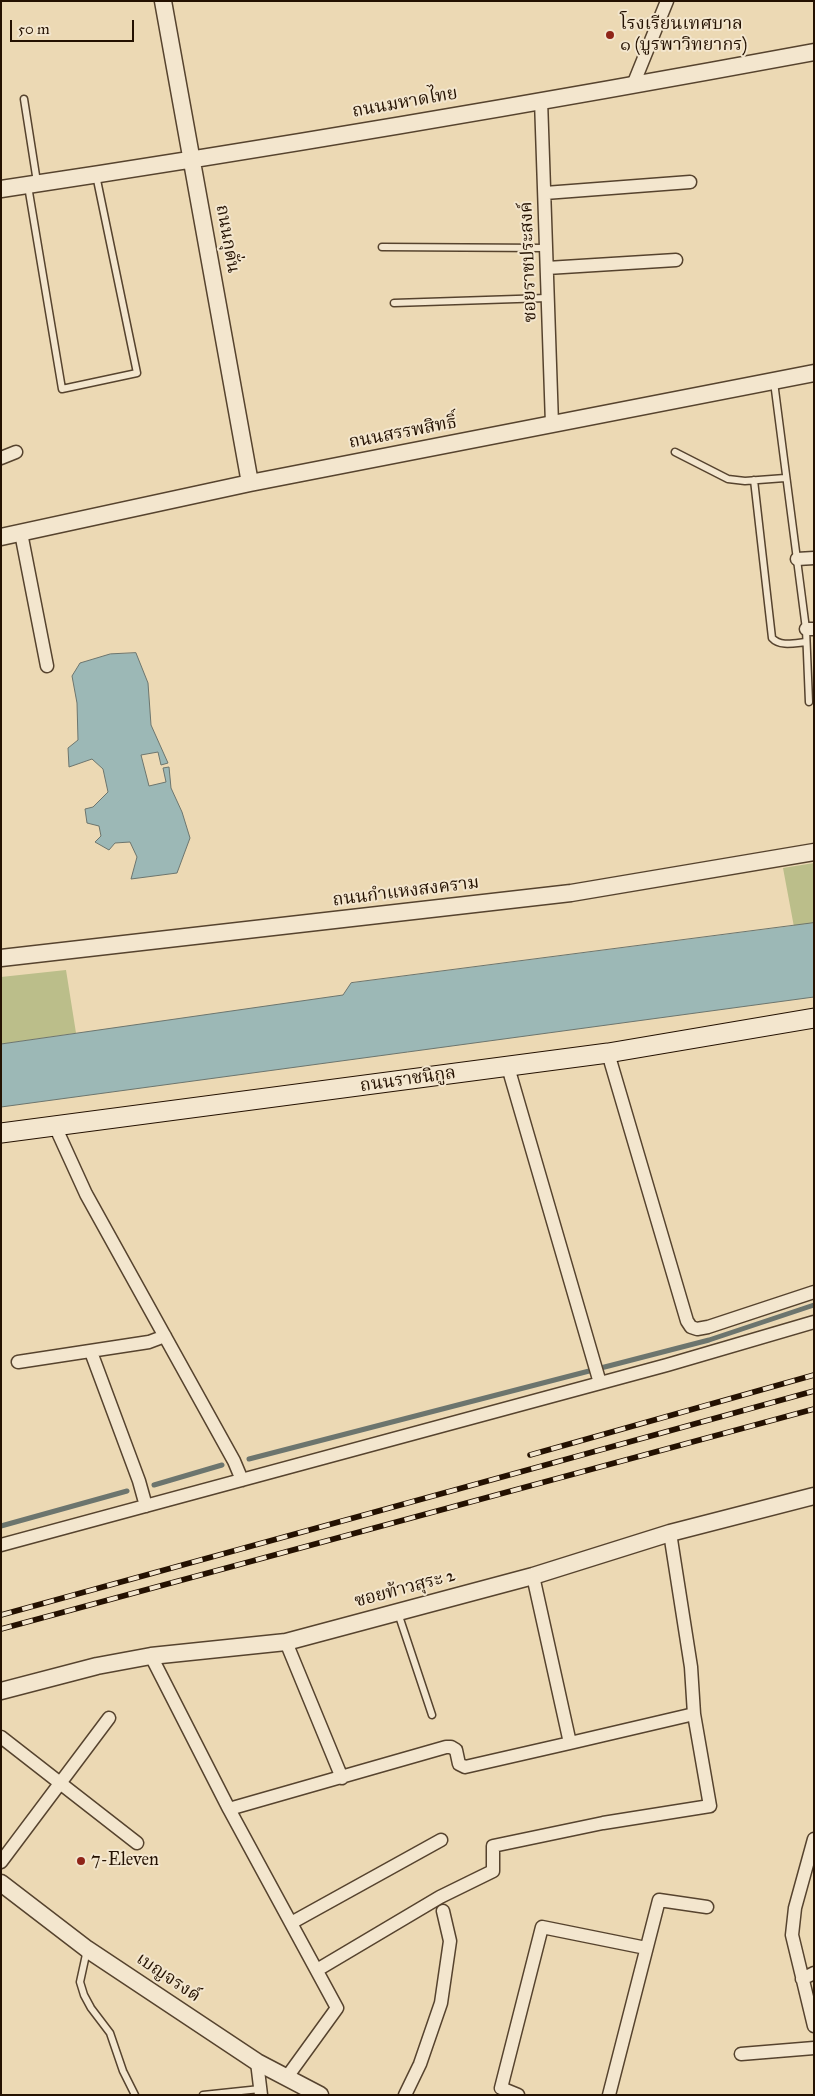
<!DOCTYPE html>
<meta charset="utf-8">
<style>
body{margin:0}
#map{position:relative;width:815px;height:2096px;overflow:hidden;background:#ecd9b4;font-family:"IM FELL Great Primer",serif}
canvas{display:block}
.frame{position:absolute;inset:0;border:2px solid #241101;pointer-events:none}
.scale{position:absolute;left:10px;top:20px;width:124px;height:22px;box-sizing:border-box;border:2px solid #241101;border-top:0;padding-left:6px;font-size:15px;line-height:18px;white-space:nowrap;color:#241101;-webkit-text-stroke:4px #f3e6ce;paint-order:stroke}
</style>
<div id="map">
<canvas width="815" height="2096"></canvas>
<div class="frame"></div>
<div class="scale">50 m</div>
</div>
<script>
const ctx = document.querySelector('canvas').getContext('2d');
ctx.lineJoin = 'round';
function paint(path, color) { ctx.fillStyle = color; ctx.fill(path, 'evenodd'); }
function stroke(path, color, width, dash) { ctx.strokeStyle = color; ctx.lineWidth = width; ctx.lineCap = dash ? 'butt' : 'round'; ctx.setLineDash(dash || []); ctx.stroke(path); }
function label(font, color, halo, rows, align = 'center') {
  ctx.font = font + ' "IM FELL Great Primer","Noto Serif Thai",serif'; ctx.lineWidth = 4; ctx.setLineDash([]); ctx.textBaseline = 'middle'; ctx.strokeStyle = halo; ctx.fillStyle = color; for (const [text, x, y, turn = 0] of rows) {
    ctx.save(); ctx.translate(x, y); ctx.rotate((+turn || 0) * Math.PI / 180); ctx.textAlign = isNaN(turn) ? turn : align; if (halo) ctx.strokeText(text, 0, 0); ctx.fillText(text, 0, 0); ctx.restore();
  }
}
const green = new Path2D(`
 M814,863V923L794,927L783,868Z
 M66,970L76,1033L1,1044V977Z`);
const water = new Path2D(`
 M136,653L148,683L151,725L168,763L161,765L158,752L141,755L149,786L166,782L163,768L169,767L171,788L182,812L190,838L177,873L131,879L137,857L130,842L115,843L109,850L95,842L101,836L99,826L87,823L85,809L93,807L108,792L103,769L92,759L69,767L68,748L78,740L77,703L72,676L80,663L110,654Z
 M814,923V997L1,1107V1044L343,995L351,983Z`);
const stream = new Path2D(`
 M249,1459L709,1340L814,1305
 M154,1485L222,1465
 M1,1526L127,1491`);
const service = new Path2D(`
 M24,99L37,182
 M28,186L62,389L137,373L96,175
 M382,247L546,248
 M394,303L547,298
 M774,382L806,629L809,702
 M675,452L728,479L745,481L785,478
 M754,480L772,638C780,647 795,643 806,642
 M398,1613L432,1715
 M87,1950L80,1982L84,1995L91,2008L110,2033L123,2071L135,2095
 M203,2095L260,2089`);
const minor = new Path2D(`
 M633,85L667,1
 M541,100L552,424
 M545,193L690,182
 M547,268L676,260
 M1,458L16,452
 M21,533L47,666
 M797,559L814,558
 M806,629H814
 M608,1053L687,1321L691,1327L697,1329L708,1327L814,1292
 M508,1067L600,1383
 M55,1126L86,1194L234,1461L242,1480
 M91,1352L139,1481L146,1506
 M18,1362L149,1342L165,1336
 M1,1545L667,1365L814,1322
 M533,1576L570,1743L694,1714
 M286,1642L342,1778
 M151,1656L229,1809L337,2008L287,2077
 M1,1737L137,1843
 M229,1809L446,1747H451L456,1750L459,1764L465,1767L570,1743
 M814,1839L795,1908L792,1935L814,2026
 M1,1862L109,1718
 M291,1923L441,1840
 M317,1970L440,1897L493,1871V1846L603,1823L710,1806L694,1714L691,1667L670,1533
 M802,1979L814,1973
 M741,2054L814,2048
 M257,2062L261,2095
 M405,2095L420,2064L441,2003L450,1941L443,1911
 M518,2095L501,2088L542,1927L646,1948
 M609,2095L659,1900L707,1907`);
const tertiary = new Path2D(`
 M163,1L250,483
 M1,189C273,148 544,102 814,52
 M1,537L250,483L814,373
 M1,958L571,893L814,852
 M1,1691L97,1666L151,1656L286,1642L533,1576L670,1533L814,1496
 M1,1883L87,1949L257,2062L320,2095`);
const secondary = new Path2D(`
 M1,1133L608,1053L814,1018`);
const rail = new Path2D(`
 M530,1455L814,1375
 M1,1615L814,1391
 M1,1629L814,1409`);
const markers = [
 [610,35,5,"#8f2418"],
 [81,1861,5,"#8f2418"]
];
const poiNames = [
 ["โรงเรียนเทศบาล",620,25],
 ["๑ (บูรพาวิทยากร)",620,46],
 ["7-Eleven",91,1861]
];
const streetNames = [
 ["ถนนมหาดไทย",405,103,-10],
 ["ถนนกุดั่น",227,239,80],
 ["ซอยราชประสงค์",529,262,-92],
 ["ถนนสรรพสิทธิ์",403,433,-11],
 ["ถนนกำแหงสงคราม",406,892,-7],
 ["ถนนราชนิกูล",408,1080,-8],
 ["ซอยท้าวสุระ 2",405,1589,-15],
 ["เบญจรงด์",168,1978,34]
];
paint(green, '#bbbe8a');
paint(water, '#9cb8b6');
stroke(water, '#6c756e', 1);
stroke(stream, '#6c756e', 5);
stroke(service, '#56432e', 9);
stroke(minor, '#56432e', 15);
stroke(tertiary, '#56432e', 19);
stroke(secondary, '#241101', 21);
stroke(service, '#f3e6ce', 6);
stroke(minor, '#f3e6ce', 12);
stroke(tertiary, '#f3e6ce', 16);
stroke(secondary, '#f3e6ce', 19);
stroke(rail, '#241101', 5.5);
stroke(rail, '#f3e6ce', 4, [11]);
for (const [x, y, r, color] of markers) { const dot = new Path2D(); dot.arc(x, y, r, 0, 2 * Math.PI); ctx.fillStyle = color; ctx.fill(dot); stroke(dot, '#f3e6ce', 2); }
label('18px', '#241101', '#f3e6ce', poiNames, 'left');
label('18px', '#241101', '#f3e6ce', streetNames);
</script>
